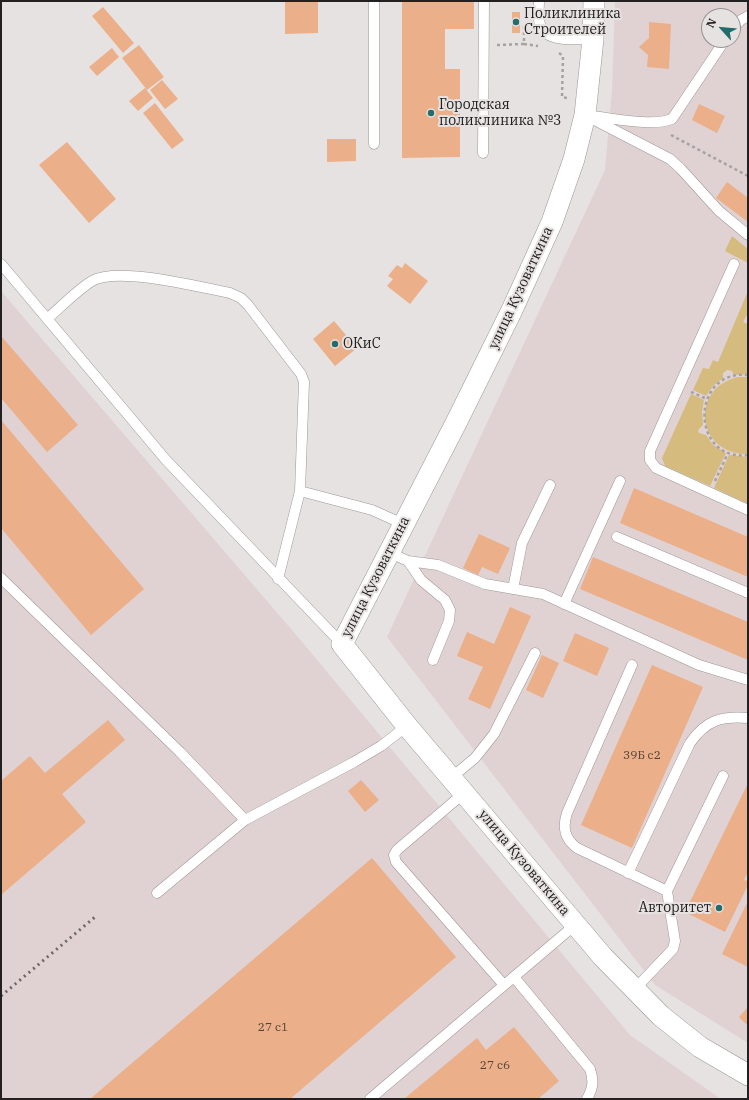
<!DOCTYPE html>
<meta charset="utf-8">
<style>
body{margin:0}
#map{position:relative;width:749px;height:1100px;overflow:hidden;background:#e7e2e2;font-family:"IBM Plex Serif",serif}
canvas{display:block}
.frame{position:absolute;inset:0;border:2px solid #222020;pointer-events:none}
.north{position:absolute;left:701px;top:8px;width:40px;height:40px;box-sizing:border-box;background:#e7e2e2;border:1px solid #989494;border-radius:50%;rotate:297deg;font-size:11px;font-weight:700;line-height:16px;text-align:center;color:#222020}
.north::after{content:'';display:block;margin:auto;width:14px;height:18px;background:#226d6b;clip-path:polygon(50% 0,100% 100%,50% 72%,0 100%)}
</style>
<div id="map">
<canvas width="749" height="1100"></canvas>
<div class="frame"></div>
<div class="north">N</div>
</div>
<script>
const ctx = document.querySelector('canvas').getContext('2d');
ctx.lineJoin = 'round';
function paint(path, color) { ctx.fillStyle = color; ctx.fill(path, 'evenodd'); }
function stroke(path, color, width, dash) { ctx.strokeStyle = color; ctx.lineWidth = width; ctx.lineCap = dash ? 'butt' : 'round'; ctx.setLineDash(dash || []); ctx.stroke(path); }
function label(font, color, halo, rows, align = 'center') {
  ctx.font = font + ' "IBM Plex Serif",serif'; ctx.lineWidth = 4; ctx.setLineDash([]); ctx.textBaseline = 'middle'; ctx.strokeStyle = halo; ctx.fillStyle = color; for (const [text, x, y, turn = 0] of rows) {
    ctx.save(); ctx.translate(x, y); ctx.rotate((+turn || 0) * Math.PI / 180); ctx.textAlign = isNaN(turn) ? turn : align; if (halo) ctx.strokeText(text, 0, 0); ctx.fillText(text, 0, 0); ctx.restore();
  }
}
const built = new Path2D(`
 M615,1H748V1043L655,985L387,637L605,170L612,89ZM709,16H733V40H709Z
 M1,291L303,643L630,1035L721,1099H1Z`);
const green = new Path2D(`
 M732,236L748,249V263L725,251Z
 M748,291V313L743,322L748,324V374L734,375L732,371L727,370L723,373V378L713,386L706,396L693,390L703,368L709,369L713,360L718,362Z
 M738,377H748V454H745C696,452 690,388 738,377Z
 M691,394L704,400L702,412L703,425L698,430L699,433L706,435L713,445L726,453L710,486L665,466L662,458Z
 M729,455L748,457V504L714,488Z`);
const building = new Path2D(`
 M285,1H318V33L285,34Z
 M402,1H474V29H445V69H460V157L402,158Z
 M103,7L134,43L123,53L92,16Z
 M512,12H520V33H512Z
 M649,22L671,24L669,69L647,67L648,55L639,47L649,38Z
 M139,45L164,77L147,90L122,58Z
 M112,48L119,57L97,76L89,67Z
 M162,80L178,99L165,109L150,90Z
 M145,88L153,98L138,111L129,101Z
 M155,103L184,140L172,149L143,113Z
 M699,104L725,116L717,133L692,120Z
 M327,139H356V161L327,162Z
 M67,142L116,199L89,223L39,165Z
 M727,182L748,198V222L716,198Z
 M405,263L428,281L410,304L387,286L393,279L388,276L397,265L402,268Z
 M334,321L357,348L335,366L313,339Z
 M2,337L78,425L47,452L1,398Z
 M1,420L144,589L91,635L1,528Z
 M634,488L748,537V577L620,523Z
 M479,534L510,548L498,574L482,567L478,575L463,568Z
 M593,557L748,622V660L580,589Z
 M510,607L531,616L490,709L468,699L483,667L457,656L467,632L494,644Z
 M575,633L609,648L597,676L563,661Z
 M542,655L559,663L543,698L526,690Z
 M652,665L703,687L632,848L581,825Z
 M108,720L125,740L62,794L86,822L1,895V781L30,756L45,773Z
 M361,780L379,800L365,812L348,791Z
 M748,783V872L744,880L748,881V885L725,932L685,912Z
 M372,858L456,957L290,1099H90Z
 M748,901V967L722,954Z
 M748,1007V1026L739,1017Z
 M514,1027L559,1081L538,1099H404L477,1038L486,1050Z`);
const path = new Path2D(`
 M524,44L538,46
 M497,45L524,44V23
 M559,53L563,56L562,97L567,98
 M671,135L748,176
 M748,375C690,369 690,462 748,455
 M691,392L707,399
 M715,481L728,453`);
const lane = new Path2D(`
 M539,1C539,7 538,14 539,20C541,44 575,39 593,39
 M733,28L741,20L748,16
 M585,115L670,159L681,169L719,211L748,235
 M591,116C613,118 652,127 672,119L725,40
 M374,144V1
 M483,153L484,1
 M1,264L166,460L342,644
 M734,264L650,451V460L656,468L748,510
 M47,319C61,307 76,291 92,281C118,266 199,287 230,293L241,298L248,305L301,374L304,382L300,491L278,579
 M300,491L372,510L403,524
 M617,537L748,593
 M388,552L408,561L421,580L445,600L450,610L449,621L433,660
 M408,561L438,565L485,584L543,594L699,665L748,680
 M1,578L180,752L245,820
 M513,589L522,543L550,485
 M564,604L620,481
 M632,665L567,813C562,828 565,839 577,848L667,891
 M451,778L475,758L494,734L535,653
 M464,793L397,850L394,855L396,862L504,985
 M628,873L690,743C706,720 721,716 748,718
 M157,893L245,820L354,762L381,746L407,726
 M514,977L590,1069C594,1081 593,1088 587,1099
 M634,990L673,949L675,941L667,891L723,776
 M370,1099L575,925`);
const street = new Path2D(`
 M594,1L593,39L585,115L574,159L552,222L512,310L456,423L342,644L407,726L603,957L661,1016L700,1047L748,1075`);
const rail = new Path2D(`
 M1,996L95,917`);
const markers = [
 [516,22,4,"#226d6b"],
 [431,113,4,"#226d6b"],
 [335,344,4,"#226d6b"],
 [719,908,4,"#226d6b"]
];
const numberNames = [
 ["39Б с2",642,756],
 ["27 с1",273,1028],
 ["27 с6",495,1066]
];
const poiNames = [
 ["Поликлиника",524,14],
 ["Строителей",524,30],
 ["Городская",439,105],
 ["поликлиника №3",439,121],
 ["ОКиС",343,344],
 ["Авторитет",711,908,"right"]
];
const streetNames = [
 ["улица Кузоваткина",521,288,-65],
 ["улица Кузоваткина",376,577,-63],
 ["улица Кузоваткина",524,863,50]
];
paint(built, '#e0d2d2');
paint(green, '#d5bb7d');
paint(building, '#ebaf89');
stroke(lane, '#9c9797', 11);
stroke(street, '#9c9797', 22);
stroke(path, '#a6a2a2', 2.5, [3, 3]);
stroke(lane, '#fff', 10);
stroke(street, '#fff', 21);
stroke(rail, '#6c6868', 3, [2, 4]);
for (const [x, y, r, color] of markers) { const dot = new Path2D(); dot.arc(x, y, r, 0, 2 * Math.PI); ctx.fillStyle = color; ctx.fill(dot); stroke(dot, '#e7e2e2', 1.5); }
label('12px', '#54443a', null, numberNames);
label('14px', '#222020', '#e7e2e2', poiNames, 'left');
label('14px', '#222020', '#e7e2e2', streetNames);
</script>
